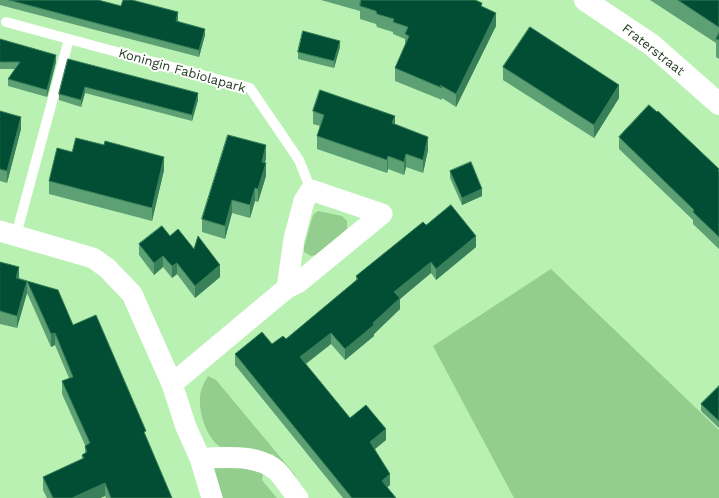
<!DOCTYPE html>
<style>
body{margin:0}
canvas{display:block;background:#b8f1b2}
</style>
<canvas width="719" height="498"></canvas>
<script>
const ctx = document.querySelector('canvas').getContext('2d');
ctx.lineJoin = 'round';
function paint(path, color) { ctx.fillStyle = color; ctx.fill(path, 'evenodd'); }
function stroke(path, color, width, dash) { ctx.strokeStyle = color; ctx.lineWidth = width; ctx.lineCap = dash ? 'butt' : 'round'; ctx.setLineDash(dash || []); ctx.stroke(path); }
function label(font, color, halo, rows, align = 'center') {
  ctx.font = font + ' "Work Sans",sans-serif'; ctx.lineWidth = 4; ctx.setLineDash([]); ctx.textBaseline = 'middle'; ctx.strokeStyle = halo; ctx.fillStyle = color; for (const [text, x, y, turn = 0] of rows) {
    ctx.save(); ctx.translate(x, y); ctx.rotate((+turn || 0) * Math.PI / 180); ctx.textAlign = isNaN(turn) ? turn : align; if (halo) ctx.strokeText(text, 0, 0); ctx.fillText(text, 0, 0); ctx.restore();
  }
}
const green = new Path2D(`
 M318,211L342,216L347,221V229L316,255L311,256L304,252V247L313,215Z
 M551,269L719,430V498H514L433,346Z
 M208,376L216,380L296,476L293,478L273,454C259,453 237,454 224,449C208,442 199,415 200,399C200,390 204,383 208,376Z
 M220,463L263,473L262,480L277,498H223L213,475L214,466Z`);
const service = new Path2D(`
 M6,22L250,88L299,160L311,190
 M16,235L69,39`);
const minor = new Path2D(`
 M0,231L93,258L107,268L132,294L172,384
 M287,288L294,239L304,201L311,190L382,214L299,282L287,288L172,384L186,427L200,458C226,458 256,453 277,471C285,479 291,490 298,498
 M200,458L212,498`);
const tertiary = new Path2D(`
 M585,0L652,45L719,104`);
const wall = new Path2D(`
 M0,0H98L121,6L178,19V21L205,35L199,57L0,5Z
 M321,0H475L482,7L496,26L456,107L442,98V100L395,81V68L405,46V39L393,34V32L377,27L376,24L360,19V11Z
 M650,0H719V59L716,57V43Z
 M0,39L56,62L47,97L8,86V79L15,69H0Z
 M340,47L334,68L298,59V52Z
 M68,59L198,100L192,121L85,93L81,107L59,100V94Z
 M503,67L619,98L594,138L503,80Z
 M0,111L21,129L7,183L0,181Z
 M313,111L395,124L428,150L423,173L406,167L404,175L388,169L387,173L317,149V136L320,126L313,124Z
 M619,137L719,169V249L693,224V220L619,149Z
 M72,152L164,170L152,221L49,194V181Z
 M266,158L265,163L266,176L258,202L255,201L250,218L232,213L225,239L202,232V219Z
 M450,171L482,196L462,205L450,178Z
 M426,225L476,247L436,280L431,273L400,299V309L374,334V336L345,360L331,344L306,364L350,418L386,440L375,449L390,485L387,487L396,498H343L235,365V354L272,344L286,339L356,280V276Z
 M170,236L194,249L220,277L195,298L177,274L172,278L163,267L154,275L139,255V244Z
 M0,262L19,278L58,290L73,325L146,437L172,498H106L105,496L100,498H47L43,490V477L82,459V455L85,453V445L62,394V381L69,378L55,345L51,347L27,293L17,328L0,324Z
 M719,387V428L701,411V404Z`);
const shadedWall = new Path2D(`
 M178,12V19L176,27V21Z
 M496,13V26L456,107V94Z
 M205,29V35L199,57V50Z
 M340,41V47L334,68V61Z
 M56,55V62L47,97V90Z
 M619,85V98L594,138V125Z
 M85,87V93L81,107V100Z
 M198,93V100L192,121V115Z
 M395,116V129L392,123Z
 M21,117V129L7,183V171Z
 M428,137V150L423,173V160Z
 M266,145V158L262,175V162Z
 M406,154V167L404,175V162Z
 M388,156V169L387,173V160Z
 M164,157V170L152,221V208Z
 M266,163V176L258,202V189Z
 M255,188V201L250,218V205Z
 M482,189V196L462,205V198Z
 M232,200V213L225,239V226Z
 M476,236V247L436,280V269Z
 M163,256V267L154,275V263Z
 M431,262V273L400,299V309L374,334V336L345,360V349L373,323L394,292Z
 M177,263V274L172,278V266Z
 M220,265V277L195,298V286Z
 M19,267V279L16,278Z
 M27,281V293L17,328V316Z
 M55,333V345L51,347V334Z
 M331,333V344L300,368V357Z
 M386,429V440L370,453V442Z
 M390,474V485L382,492V481Z
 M105,483V496L100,498H72Z`);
const building = new Path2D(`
 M9,0H98L121,6L123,0H132L178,12L176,21L205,29L199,50Z
 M361,0H475L482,3L481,6L496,13L456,94L440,85L442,88L395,68L409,36L405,34L408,27L393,22L394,19L377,14L376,11L360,6Z
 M678,0H719V27Z
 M530,27L619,85L594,125L503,67Z
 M303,31L340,41L334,61L298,52Z
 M719,33V40L716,39Z
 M0,39L56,55L47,90L8,79L20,62H0Z
 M68,59L198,93L192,115L85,87L81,100L59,94Z
 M320,90L395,116L392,123L428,137L423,160L406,154L404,162L388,156L387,160L317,136L324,115L313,111Z
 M649,105L657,112L658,111L719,169L718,171L719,172V237L693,212L694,210L619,137Z
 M0,111L21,117L7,171L0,169Z
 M228,135L266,145L262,162L266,163L258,189L255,188L250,205L232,200L225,226L202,219Z
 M76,138L104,145L105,141L164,157L152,208L49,181L57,148L72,152Z
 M471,162L482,189L462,198L450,171Z
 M451,205L476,236L436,269L431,262L394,292L400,298L373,323L374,325L345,349L331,333L300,357L350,418L366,405L386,429L370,442L390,474L382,481L396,498H352L235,354L262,332L272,344L283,336L286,339L358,279L356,276L423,222L426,225Z
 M162,226L170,236L178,229L194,249L198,236L220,265L195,286L177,263L172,266L163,256L154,263L139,244Z
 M0,262L19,267L16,278L58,290L73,325L96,315L146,431L144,432L172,498H111L105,483L72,498H53L43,477L84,458L82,455L87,452L85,446L90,443L62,381L73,377L55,333L51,334L27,281L17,316L0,311Z
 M719,386V421L701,404Z`);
const streetNames = [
 ["Fraterstraat",653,50,38],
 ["Koningin Fabiolapark",182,71,16]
];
paint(green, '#93ce8e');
stroke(service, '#fff', 10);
stroke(minor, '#fff', 21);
stroke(tertiary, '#fff', 22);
paint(wall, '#5ca073');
paint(shadedWall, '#387f5a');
paint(building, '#014e34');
stroke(building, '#387f5a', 1);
label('13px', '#283e26', '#fff', streetNames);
</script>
